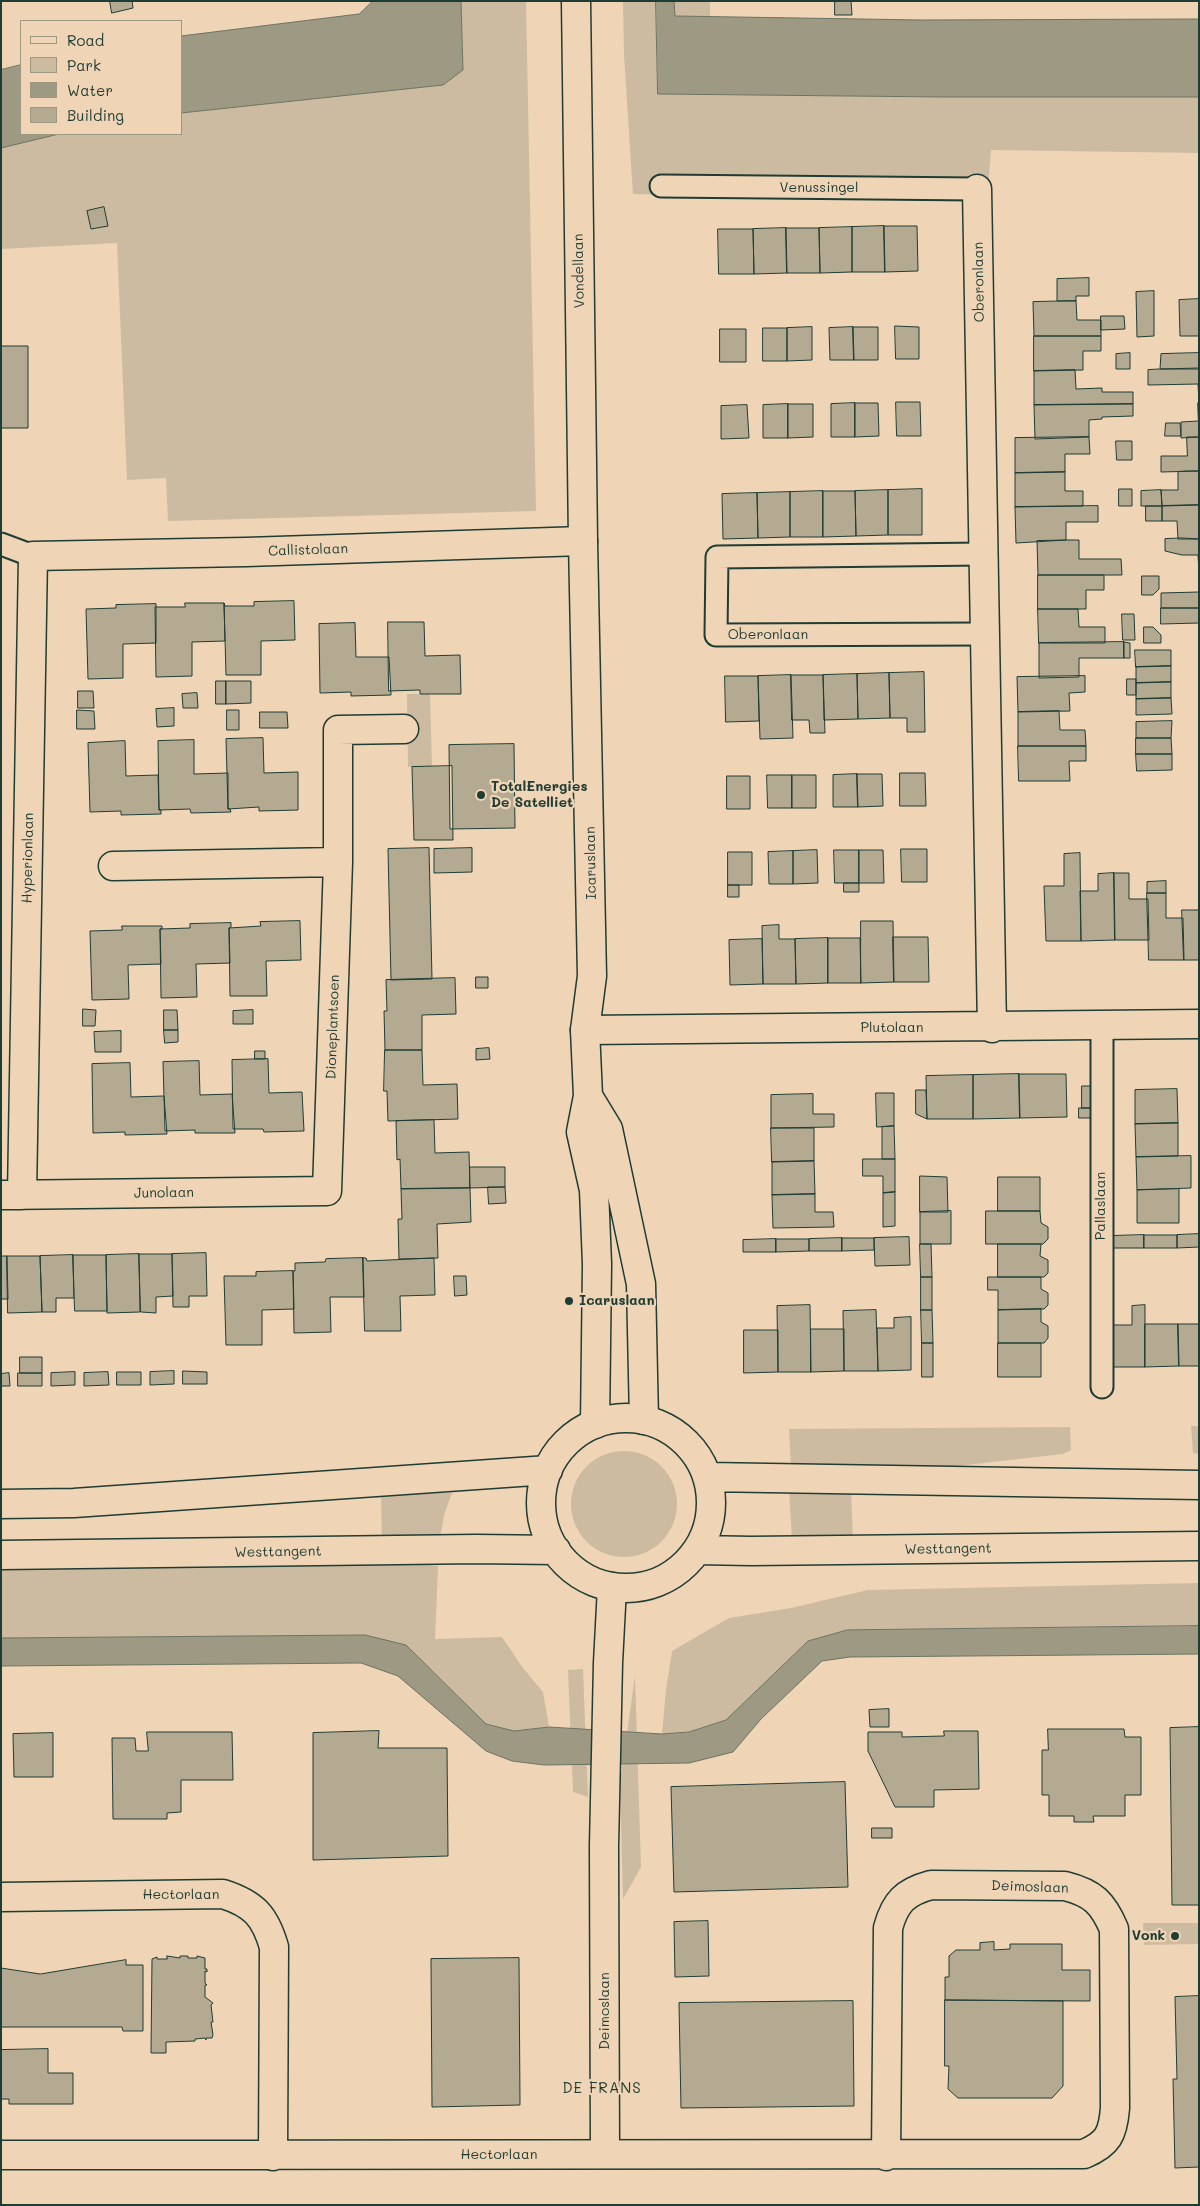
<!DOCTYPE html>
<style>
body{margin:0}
#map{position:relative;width:1200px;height:2206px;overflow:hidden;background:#efd4b6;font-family:Mali,sans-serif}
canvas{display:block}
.frame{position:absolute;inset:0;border:2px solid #1f3d34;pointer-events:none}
.legend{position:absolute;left:20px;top:20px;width:162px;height:115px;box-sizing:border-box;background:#efd4b6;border:1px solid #9c9882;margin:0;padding:6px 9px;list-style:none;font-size:15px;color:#1f3d34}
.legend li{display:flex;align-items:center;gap:10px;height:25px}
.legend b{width:25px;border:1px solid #9c9882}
</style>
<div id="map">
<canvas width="1200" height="2206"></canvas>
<div class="frame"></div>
<ul class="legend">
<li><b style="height:6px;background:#efd4b6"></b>Road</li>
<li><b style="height:14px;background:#cdbba1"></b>Park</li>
<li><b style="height:14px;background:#9d9983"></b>Water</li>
<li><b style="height:14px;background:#b4aa92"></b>Building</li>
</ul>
</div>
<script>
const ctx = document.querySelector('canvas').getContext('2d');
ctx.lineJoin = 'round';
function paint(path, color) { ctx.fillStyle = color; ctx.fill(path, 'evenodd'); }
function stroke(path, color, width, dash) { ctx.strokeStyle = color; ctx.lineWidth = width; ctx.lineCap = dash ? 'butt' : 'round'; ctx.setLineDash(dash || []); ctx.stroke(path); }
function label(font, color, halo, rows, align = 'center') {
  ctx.font = font + ' Mali,sans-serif'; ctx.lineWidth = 4.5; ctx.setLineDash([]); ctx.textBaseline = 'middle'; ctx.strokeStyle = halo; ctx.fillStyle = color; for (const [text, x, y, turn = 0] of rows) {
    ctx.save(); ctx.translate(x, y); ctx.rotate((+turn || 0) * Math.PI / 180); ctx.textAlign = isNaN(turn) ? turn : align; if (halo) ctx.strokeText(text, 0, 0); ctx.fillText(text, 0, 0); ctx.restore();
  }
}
const green = new Path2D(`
 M461,1H526L536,511L168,521L166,478L127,480L117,243L1,249V148L59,134H181V113L443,85L463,70Z
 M623,1H656L658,94L943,97H1199V153L991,150L987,202L633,194L624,55Z
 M663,1H710V17L674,16Z
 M407,694H430L432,767H408Z
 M1191,1426H1199V1454L1193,1453Z
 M1070,1427L1071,1450L1063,1454L931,1469L791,1468L789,1429Z
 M571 1504a53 53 0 1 1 106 0a53 53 0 1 1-106 0Z
 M789,1489H851L853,1541L792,1539Z
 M381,1491L452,1493L444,1515L439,1543L382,1544Z
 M417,1563L438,1566L435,1639L502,1637L523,1668L543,1692L549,1727L514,1731L486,1724L433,1671L365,1635L1,1638V1566L384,1565Z
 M1199,1583V1626L847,1630L808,1641L726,1720L689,1732L662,1734L666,1690L672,1651L729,1618L791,1608L868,1590Z
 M583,1669L588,1797L573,1792L568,1670Z
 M635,1676L641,1867L623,1899L620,1783Z
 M1143,1923H1199V1944L1144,1945Z`);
const water = new Path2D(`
 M373,1H461L463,70L443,85L181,113V36L359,14Z
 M656,1H674L675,16L921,20L1199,19V97H943L658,94Z
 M21,65V134H59L1,148V70Z
 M1199,1626V1654L850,1657L822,1661L761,1719L733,1752L689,1763L544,1765L512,1761L486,1751L398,1676L361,1663L1,1666V1638L365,1635L406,1645L486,1724L514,1731L549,1727L662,1734L689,1732L726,1720L808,1641L847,1630Z`);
const building = new Path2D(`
 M110,1H132L133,8L112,13Z
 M835,1H851L852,15H835Z
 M104,207L108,226L91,229L87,211Z
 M884,226L885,272H852V227Z
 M884,226H917L918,271L885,272Z
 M852,227V272L820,273L819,228Z
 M786,228L787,273L754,274L753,229Z
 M786,228H819L820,273H787Z
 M718,229H753L754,274H719Z
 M1089,278V296H1076V301H1057V279Z
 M1154,291V336L1137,337L1136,292Z
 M1199,299V336H1180L1179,300Z
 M1076,301L1077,320H1101V336H1034L1033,302Z
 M1101,316H1124L1125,329L1101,330Z
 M895,326L919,327V359H896Z
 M812,327V360L787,361V328Z
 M853,327L854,360H830L829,328Z
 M853,327H878V360H854Z
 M763,328H787V361H763Z
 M720,329H746V362H720Z
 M1034,336H1101V351H1083V370L1034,371Z
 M1,346H28V428H1Z
 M1130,353V369H1116V354Z
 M1199,353V368L1160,369L1161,354Z
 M1160,369H1199V403L1198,384L1148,385V370Z
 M1075,370L1076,389L1102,388V392H1133V404L1034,405V371Z
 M896,402H920L921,436H897Z
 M855,403V437H831V404Z
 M855,403H878L879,436L855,437Z
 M1198,403L1199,437L1181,438V422L1198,421Z
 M788,404H813V437L788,438Z
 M788,404V438H763V405Z
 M1133,404V416L1102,417V419L1089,420V437L1035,439L1034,405Z
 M747,405L749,438L721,439V406Z
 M1166,423H1180L1181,436H1165Z
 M1089,437L1090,454H1065V472L1015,473V438Z
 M1187,437H1199V471L1161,472V456H1187Z
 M1116,441H1132V460H1117Z
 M1187,471H1199V505L1162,506L1161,490H1178V472Z
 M1065,472V491H1083V506L1015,507V473Z
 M922,489V535H888V490Z
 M1119,489H1132V506H1119Z
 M888,490V535L856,536L855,491Z
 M1161,490L1162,506H1141V491Z
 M823,491H855L856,536L823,537Z
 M823,491V537H790V492Z
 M790,492V537L758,538L757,493Z
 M757,493L758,538L723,539L722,494Z
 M1199,505V539H1178L1177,521H1162V506Z
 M1098,506V522H1066V540L1016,543L1015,507Z
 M1146,506H1162V521H1146Z
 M1182,538L1199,539V574L1198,555H1182L1165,551V539Z
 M1066,540H1079V559H1121L1122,575H1038L1037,541Z
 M1199,574V608H1161V593L1199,592Z
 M1038,575H1104V590H1086V609H1038Z
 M1142,576H1159V589L1153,595H1142Z
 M294,601L295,640L261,641V675H226L224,603L225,606H254V602Z
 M185,603H224L225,641L192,642V676L156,677L155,607H185Z
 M156,604V643L123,644V678L88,679L86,609L116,608V605Z
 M1161,608H1199V623L1161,624Z
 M1038,609H1078L1079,627H1105V643H1039Z
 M1122,614H1134L1135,640H1123Z
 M388,622H424L425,656L460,655L461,694H420V690L389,691Z
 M355,623L356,657H389L391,695L351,696V692L320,693L319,624Z
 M1144,627H1153L1161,635V643H1144Z
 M1124,642V658H1079V677L1039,678V643Z
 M1124,642L1130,643V658H1124Z
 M1135,650H1171V666L1136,667Z
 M1171,666V682L1136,683V667Z
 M924,672L925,732H907V718H890L889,673Z
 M889,673L890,718L858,719L857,674Z
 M857,674L858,719L824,720L823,675Z
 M791,675L793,738L760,739L758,676Z
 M791,675H823L825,733H810L809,720H792Z
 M725,676H758L759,721L726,722Z
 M1085,676V692L1069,693L1070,711L1018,712L1017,677Z
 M1127,679H1136V695H1127Z
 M216,681H226V704H216Z
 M226,681H251V703L226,704Z
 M1171,682V698L1136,699V683Z
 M78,691H93L94,708H78Z
 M197,693L198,708H183L182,694Z
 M1171,698L1172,714L1136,715V699Z
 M174,708V726L157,727L156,709Z
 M77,710L94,711L95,729H77Z
 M227,710H239V730H227Z
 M1059,711L1060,730H1085L1086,746H1018V712Z
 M260,712H287L288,728H260Z
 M1172,721L1171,738H1136V722Z
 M263,738L264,773L298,772V810L259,811V807L228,809L226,739Z
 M1136,738H1171L1172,754H1136Z
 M194,740V774L228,773V809H230L231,812L191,813L190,809L159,810L158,741Z
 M125,741L126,776L158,775L159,810H161V814L121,815V811L90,812L88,743Z
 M514,744L515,828L450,829L449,745Z
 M1018,746H1086V761H1069L1070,781H1019Z
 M1136,754H1172V770L1137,771Z
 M452,766L453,840H414L412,767Z
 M900,773H925L926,806H900Z
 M857,774L858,807H833V775Z
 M857,774H882L883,806L858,807Z
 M767,775H792V808H768Z
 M792,775H816V808H792Z
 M727,776H750V809H727Z
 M429,848L432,979L391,980L388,849Z
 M472,848V872L434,873V849Z
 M901,849H927V882H902Z
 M817,850L818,883L793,884V851Z
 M834,850H859V883H835Z
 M859,850H883L884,883H859Z
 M793,851V884H769L768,852Z
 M728,852H752V885H728Z
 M1080,853L1081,941H1046L1044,886H1064V854Z
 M1114,873L1115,940L1081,941L1080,891H1098V874Z
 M1114,873H1129V899H1148L1149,940H1115Z
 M1166,881V893H1147V882Z
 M844,883H859V892H844Z
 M728,885H739V897H728Z
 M1147,893H1166V918H1183L1184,960H1149Z
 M1182,910H1199V960H1184Z
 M300,921L301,960L266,961L267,996H230L229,928L261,926L260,922Z
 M861,921H893L894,982L861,983Z
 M231,923V927L229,928L230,963L196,964L197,997L161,998L160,929L190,928V924Z
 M779,925V939H795L796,984H763L762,926Z
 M122,926H162V929H160L161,964L128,965L129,999L92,1000L90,931L122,930Z
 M893,937H928L929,982H894Z
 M828,938V983L796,984L795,939Z
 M828,938H860L861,983H828Z
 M762,939L763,984L730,985L729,940Z
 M476,977H488V988H476Z
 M455,978L456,1014L422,1015V1050H385L384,1011H387L386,980Z
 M83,1009L96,1010L95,1026H83Z
 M164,1010H177L178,1030H164Z
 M253,1010V1024H233V1011Z
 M164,1030H178V1042L165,1043Z
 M121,1031V1052H95L94,1032Z
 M489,1048L490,1059L476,1060V1049Z
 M385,1050H422L423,1085L457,1084L458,1119L388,1121L387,1091H384Z
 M255,1051H265V1059H255Z
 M268,1059L269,1093L302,1092L304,1131L264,1132L263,1129H233L232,1060Z
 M199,1061L200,1095L232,1094L235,1133H195V1130L165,1131L163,1062Z
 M130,1063L131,1097L164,1096L167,1134L125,1135V1132L93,1133L92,1064Z
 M1019,1074H1066L1067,1117L1020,1118Z
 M1019,1074L1020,1118L973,1119V1075Z
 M973,1075V1119H927L926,1076Z
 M1082,1086H1093V1108H1082Z
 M1177,1089L1178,1123L1135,1124V1090Z
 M916,1090H926L927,1119L916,1114Z
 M876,1093H894V1126L877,1127Z
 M813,1094V1114H834V1127L771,1128V1095Z
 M1079,1108H1093V1118H1079Z
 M434,1120L435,1153L469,1152L470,1188L401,1189L400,1159L397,1160L396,1121Z
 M1178,1123V1156L1136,1157L1135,1124Z
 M894,1126L895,1159H882V1127Z
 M771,1128H814V1161L772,1162Z
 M1191,1156V1188L1137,1190L1136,1157Z
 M863,1159H895V1192L883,1193V1176H863Z
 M814,1161L815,1194L772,1195V1162Z
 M470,1167H505V1187L470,1188Z
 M920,1176L947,1177L948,1212H920Z
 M998,1177H1040V1211H998Z
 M488,1187H505L506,1203L489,1204Z
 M470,1188L471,1222L437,1224L438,1258L399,1259L398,1219H402L401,1189Z
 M1179,1189V1223H1137V1190Z
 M895,1192V1226L883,1227V1193Z
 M815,1194V1212H833L834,1227L773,1228L772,1195Z
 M951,1211V1244H920V1212Z
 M986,1211H1040L1041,1223L1048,1227V1239L1043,1244H986Z
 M1199,1234V1247L1177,1248V1235Z
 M1144,1235H1177V1248H1144Z
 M1144,1235V1248H1109L1110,1236Z
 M909,1237L910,1265L875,1266L874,1238Z
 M842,1238V1251H809V1239Z
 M842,1238H874V1250L842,1251Z
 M776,1239H809V1251L776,1252Z
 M776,1239V1252H743V1240Z
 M920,1244H931L932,1277H921Z
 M998,1244H1041L1040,1256L1048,1260V1273L1044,1277H998Z
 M206,1253L207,1296H189V1307H173L172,1254Z
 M139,1254L140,1312L107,1313L106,1255Z
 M139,1254H172L173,1296L156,1297V1313L141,1312Z
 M73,1255H106L107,1311H75Z
 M73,1255L74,1298H56V1312H42L40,1256Z
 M1,1256H7L8,1299H1Z
 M7,1256H40L42,1312L8,1313Z
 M363,1258L364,1297H330L331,1332L294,1333L293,1271H295V1263L325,1262L326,1259Z
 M363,1258H366L367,1261L434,1258L435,1295L400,1296L401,1331H365Z
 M293,1271L294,1309L262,1310V1345H226L224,1276H256V1272Z
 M454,1276H466L467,1295L455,1296Z
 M921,1277H932V1310H921Z
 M988,1277H1041V1289L1048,1293V1305L1044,1309L998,1310V1290H988Z
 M810,1305L811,1372H778L777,1306Z
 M1145,1305V1367H1111V1325H1132V1306Z
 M1041,1309V1322L1048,1326V1338L1044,1343H998V1310Z
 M876,1310L878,1371H844L843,1311Z
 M921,1310H932L933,1343H922Z
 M911,1317V1370L878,1371L877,1328H894V1318Z
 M1145,1324H1178L1179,1366L1145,1367Z
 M1178,1324H1199V1366H1179Z
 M811,1329H844V1371L811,1372Z
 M744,1330H778V1372L744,1373Z
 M922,1343H933V1377H922Z
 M998,1343H1041V1377H998Z
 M20,1357H42V1373H20Z
 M174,1371V1384L150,1385V1372Z
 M183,1371L207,1372V1384H183Z
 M75,1372V1385L51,1386V1373Z
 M108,1372L109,1385L84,1386V1373Z
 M117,1372H141V1385H117Z
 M9,1373L10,1386H1V1374Z
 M18,1373H42V1386H18Z
 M889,1709V1727H870L869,1710Z
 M1199,1727V1905H1172L1170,1728Z
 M1048,1729H1124L1125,1737H1141V1795H1125V1816H1093L1094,1822H1074V1816H1049V1795H1042V1750H1048Z
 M379,1731L378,1748H447L448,1856L313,1860V1733Z
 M944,1731H978L979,1789L934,1790V1807H895L868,1751V1732H902V1737L944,1736Z
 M147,1732H232L233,1780H181V1812L167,1813V1819H113L112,1738H135L136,1751H148Z
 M53,1733V1777H14L13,1734Z
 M845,1782L848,1887L674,1892L671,1787Z
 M872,1828H892V1838H872Z
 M708,1921L709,1976L675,1977L674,1922Z
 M994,1942V1950L1010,1949V1944H1062V1970H1090V2001L945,2000V1977H949V1956L956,1950H980V1943Z
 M167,1956L180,1958V1956H188V1958H197V1956L205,1958V1969H207V1972L205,1971V1983L207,1985H205V1997L213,2003L211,2005L213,2022H211L213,2035L212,2038H206V2040L205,2038L195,2039V2041L166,2042V2053H151L152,1959L157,1957V1959H167Z
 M519,1958L520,2105L432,2107L431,1959Z
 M126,1960V1965H143V2031H123L122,2027H1V1968L40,1974Z
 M1199,1996V2167L1175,2168L1173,2079H1177L1175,1997Z
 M945,2000L1063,2001V2086L1052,2098H958L948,2089L949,2066H945Z
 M853,2001L854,2106L681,2108L679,2003Z
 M48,2049V2073H73V2104H9V2099H1V2050Z`);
const pedestrian = new Path2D(`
 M661,186L977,189
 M1,544L33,556
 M983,554L717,557L716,635L984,634
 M1102,1387V1026`);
const minor = new Path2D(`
 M977,189L992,1028
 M113,866L338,862
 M585,1030L1199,1024
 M1,1195L327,1191L338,862V730L404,729
 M22,1195L33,556L246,552L583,541
 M1,1897L223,1894C254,1904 265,1916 274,1947L273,2156
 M605,2154L604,1846L608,1663L612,1587
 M1,2155L1084,2154C1108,2144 1113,2134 1115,2108L1114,1929C1103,1903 1093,1893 1065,1886L931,1885C905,1892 895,1902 888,1928L886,2156`);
const tertiary = new Path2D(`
 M576,1L583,541L592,976L585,1030L588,1096L581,1132L594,1190L597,1264L595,1424
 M588,1096L608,1129L641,1284L644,1420`);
const secondary = new Path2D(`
 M541 1503a85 85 0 1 1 170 0a85 85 0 1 1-170 0Z
 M707,1477L1199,1485
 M1,1504L74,1503L548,1470
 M697,1550L751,1551L1199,1546
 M1,1555L476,1549L556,1550`);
const markers = [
 [481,795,5,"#1f3d34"],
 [569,1301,5,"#1f3d34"],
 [1175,1936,5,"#1f3d34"]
];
const streetNames = [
 ["Venussingel",819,188],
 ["Vondellaan",579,271,-91],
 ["Oberonlaan",979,282,-91],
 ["Callistolaan",308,550,-2],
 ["Oberonlaan",768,635],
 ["Hyperionlaan",28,858,-89],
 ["Icaruslaan",591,863,-91],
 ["Dioneplantsoen",333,1027,-88],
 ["Plutolaan",892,1028],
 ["Junolaan",164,1193,-1],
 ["Pallaslaan",1101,1206,-90],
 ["Westtangent",948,1549,-1],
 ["Westtangent",278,1552,-1],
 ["Deimoslaan",1030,1887,2],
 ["Hectorlaan",181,1895],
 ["Deimoslaan",605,2011,-90],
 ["Hectorlaan",499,2155]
];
const poiNames = [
 ["TotalEnergies",491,787],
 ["De Satelliet",491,803],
 ["Icaruslaan",579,1301],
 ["Vonk",1165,1936,"right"]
];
const neighbourhoodNames = [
 ["DE FRANS",602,2088]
];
paint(green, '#cdbba1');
paint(water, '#9d9983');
stroke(water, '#6b7463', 1);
paint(building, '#b4aa92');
stroke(building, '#1f3d34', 1);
stroke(pedestrian, '#1f3d34', 25);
stroke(minor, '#1f3d34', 31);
stroke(tertiary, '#1f3d34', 31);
stroke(secondary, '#1f3d34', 31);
stroke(pedestrian, '#efd4b6', 21);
stroke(minor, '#efd4b6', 28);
stroke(tertiary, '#efd4b6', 28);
stroke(secondary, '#efd4b6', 28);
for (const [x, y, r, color] of markers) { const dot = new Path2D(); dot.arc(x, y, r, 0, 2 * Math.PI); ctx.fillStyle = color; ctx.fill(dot); stroke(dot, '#efd4b6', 2); }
label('14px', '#1f3d34', '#efd4b6', streetNames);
label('bold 14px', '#1f3d34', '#efd4b6', poiNames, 'left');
ctx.letterSpacing = '1px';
label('15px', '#1f3d34', '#efd4b6', neighbourhoodNames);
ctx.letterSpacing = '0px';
</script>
